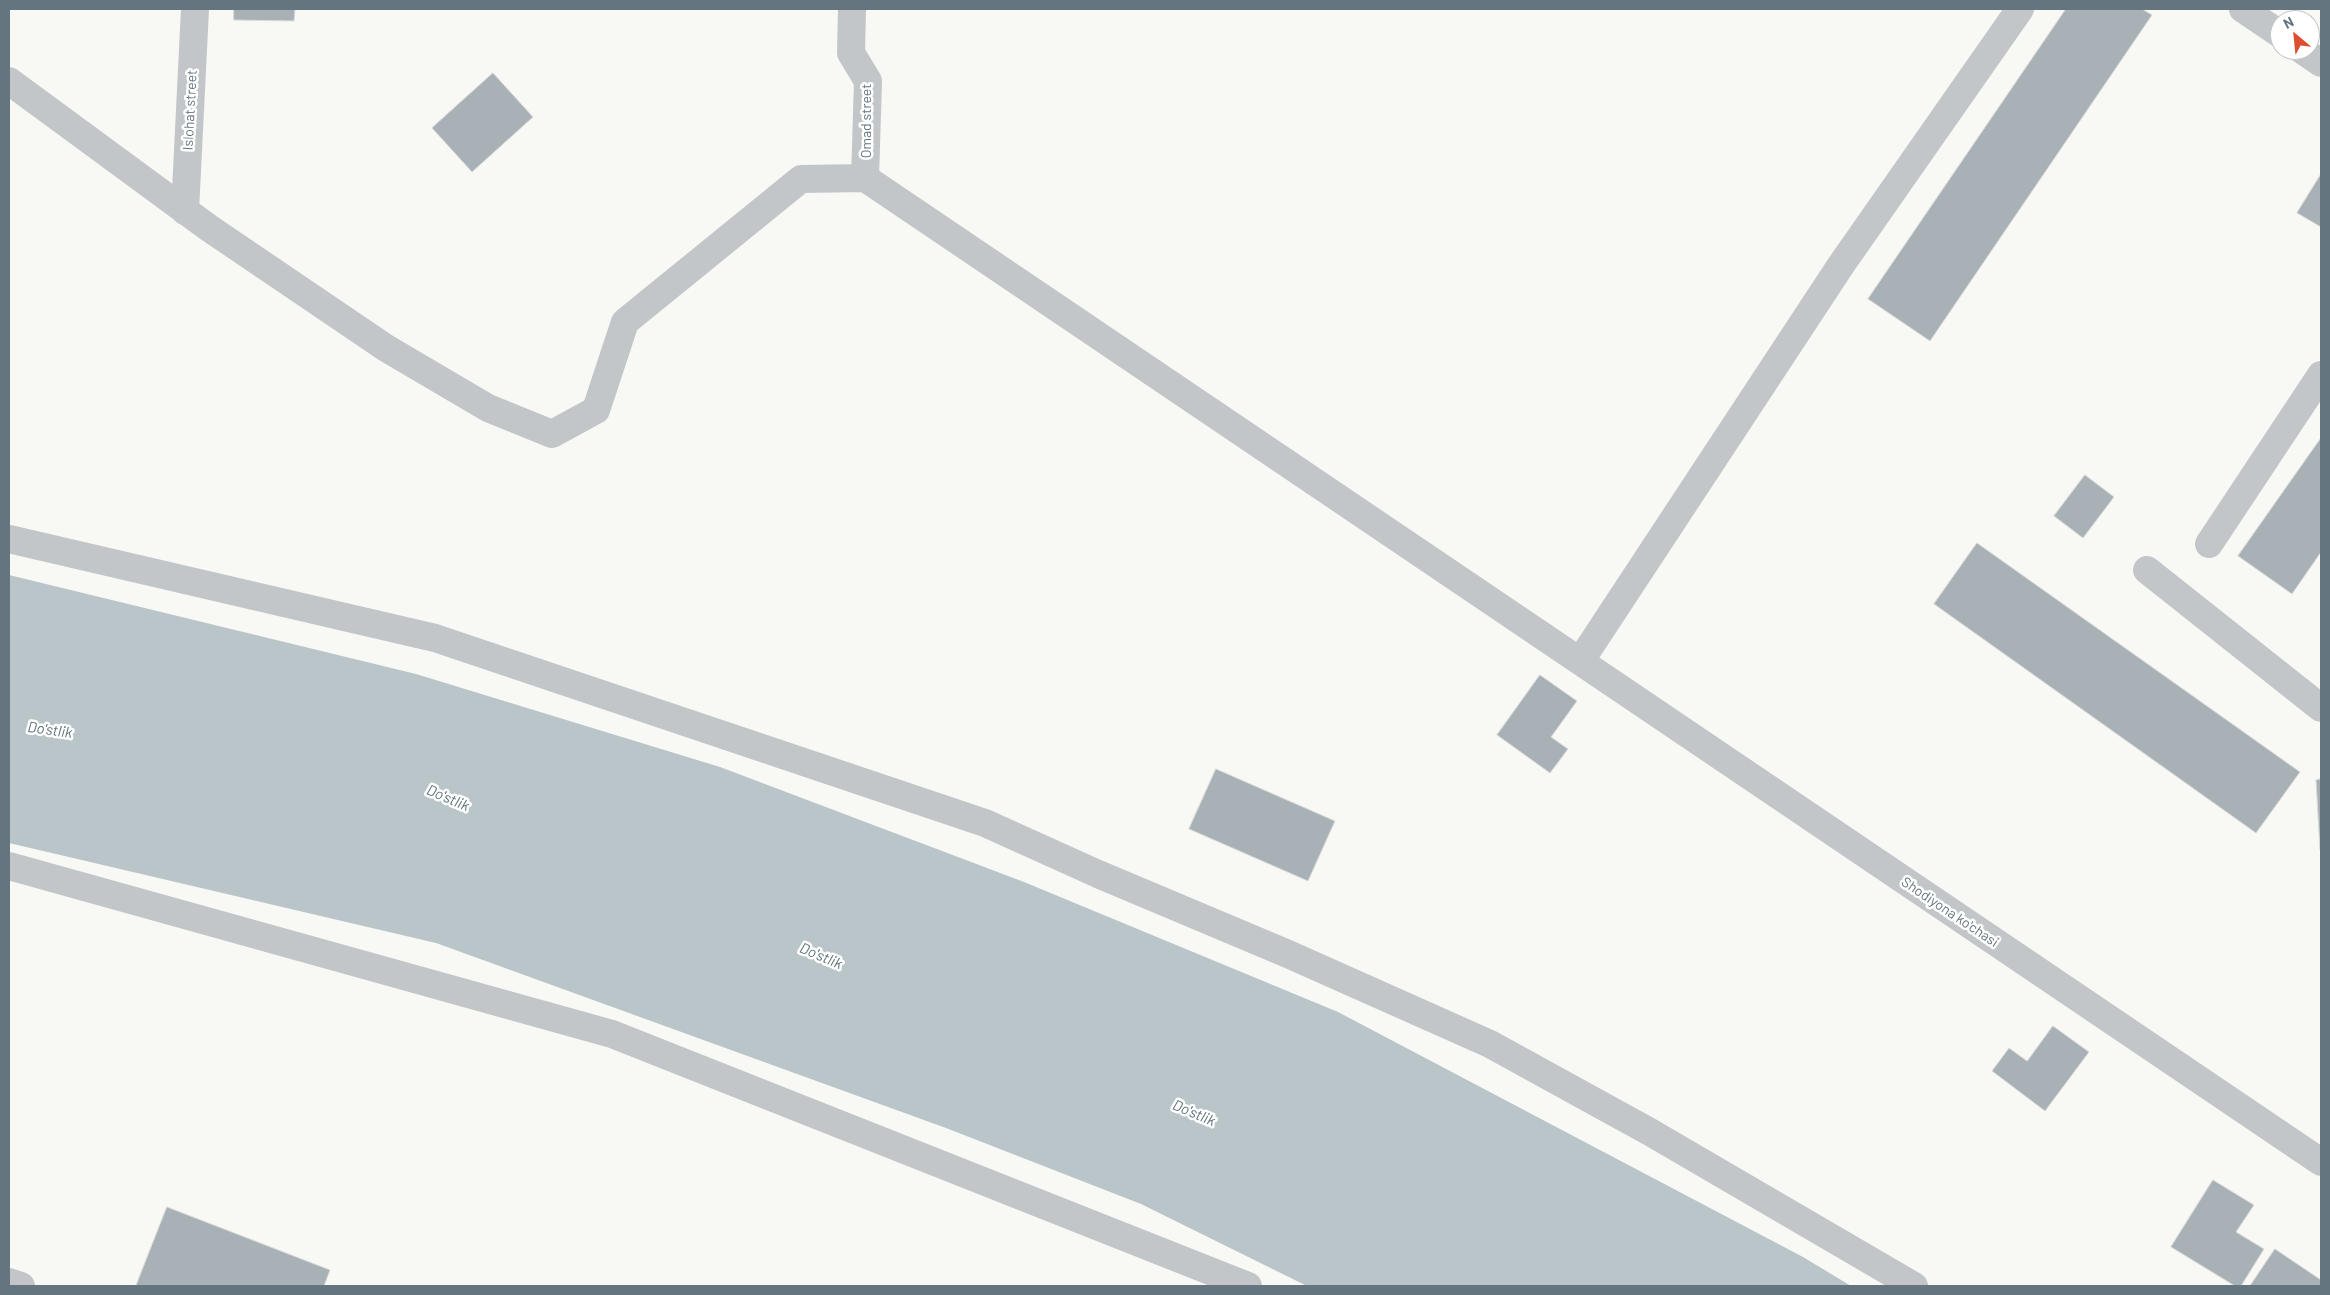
<!DOCTYPE html>
<style>
body{margin:0}
#map{position:relative;width:2330px;height:1295px;overflow:hidden;background:#f8f8f5;font-family:Barlow,sans-serif}
canvas{display:block}
.frame{position:absolute;inset:0;border:10px solid #64757f;pointer-events:none}
.north{position:absolute;left:2270px;top:10px;width:50px;height:50px;box-sizing:border-box;background:#fff;border:1px solid #c1c8cc;border-radius:50%;rotate:332deg;font-size:14px;font-weight:700;line-height:20px;text-align:center;color:#64757f}
.north::after{content:'';display:block;margin:auto;width:18px;height:22px;background:#de4f30;clip-path:polygon(50% 0,100% 100%,50% 72%,0 100%)}
</style>
<div id="map">
<canvas width="2330" height="1295"></canvas>
<div class="frame"></div>
<div class="north">N</div>
</div>
<script>
const ctx = document.querySelector('canvas').getContext('2d');
ctx.lineJoin = 'round';
function paint(path, color) { ctx.fillStyle = color; ctx.fill(path, 'evenodd'); }
function stroke(path, color, width, dash) { ctx.strokeStyle = color; ctx.lineWidth = width; ctx.lineCap = dash ? 'butt' : 'round'; ctx.setLineDash(dash || []); ctx.stroke(path); }
function label(font, color, halo, rows, align = 'center') {
  ctx.font = font + ' Barlow,sans-serif'; ctx.lineWidth = 5; ctx.setLineDash([]); ctx.textBaseline = 'middle'; ctx.strokeStyle = halo; ctx.fillStyle = color; for (const [text, x, y, turn = 0] of rows) {
    ctx.save(); ctx.translate(x, y); ctx.rotate((+turn || 0) * Math.PI / 180); ctx.textAlign = isNaN(turn) ? turn : align; if (halo) ctx.strokeText(text, 0, 0); ctx.fillText(text, 0, 0); ctx.restore();
  }
}
const water = new Path2D(`
 M9,575L416,674L720,767L1024,882L1338,1012L1803,1257L1851,1286H1307L1141,1204L946,1128L436,943L9,843Z`);
const building = new Path2D(`
 M234,9H295L294,21L234,20Z
 M2066,9H2142L2152,15L1930,341L1868,299Z
 M493,73L533,117L472,172L432,128Z
 M2321,174V227L2297,213Z
 M2321,438V552L2292,594L2238,556Z
 M2085,475L2114,497L2083,538L2054,516Z
 M1977,543L2300,772L2256,833L1934,604Z
 M1540,675L1577,701L1551,737L1568,749L1550,773L1497,735Z
 M1216,769L1335,821L1308,881L1189,829Z
 M2321,779V850H2320L2316,780Z
 M2053,1026L2089,1052L2045,1111L1992,1071L2009,1048L2027,1061Z
 M2213,1180L2254,1205L2236,1232L2264,1249L2241,1286H2235L2171,1247Z
 M167,1207L330,1270L324,1286H136Z
 M2275,1249L2321,1280V1286H2250Z`);
const minor = new Path2D(`
 M852,9L851,53L868,81L865,178
 M2243,9L2280,34
 M2302,50L2321,63
 M9,81L209,228L386,348L488,408L552,434L596,410L625,322L801,179L865,178L2321,1162
 M185,211L195,9
 M9,539L435,638L985,823L1098,874L1288,954L1490,1044L1650,1132L1914,1286
 M2209,544L2321,375
 M2147,570L2321,708
 M1581,660L1841,265L2020,9
 M9,866L612,1034L1248,1286
 M9,1282L21,1286`);
const streetNames = [
 ["Islohat street",190,110,-87],
 ["Omad street",866,121,-90],
 ["Shodiyona ko'chasi",1950,912,34]
];
const waterNames = [
 ["Do'stlik",50,730,8],
 ["Do'stlik",448,798,23],
 ["Do'stlik",821,956,23],
 ["Do'stlik",1194,1113,23]
];
paint(water, '#b9c5c9');
paint(building, '#a8b1b6');
stroke(building, '#dad9d8', 1);
stroke(minor, '#c2c6c9', 28);
label('14px', '#64757f', '#fff', streetNames);
label('italic 15px', '#5e747a', '#fff', waterNames);
</script>
